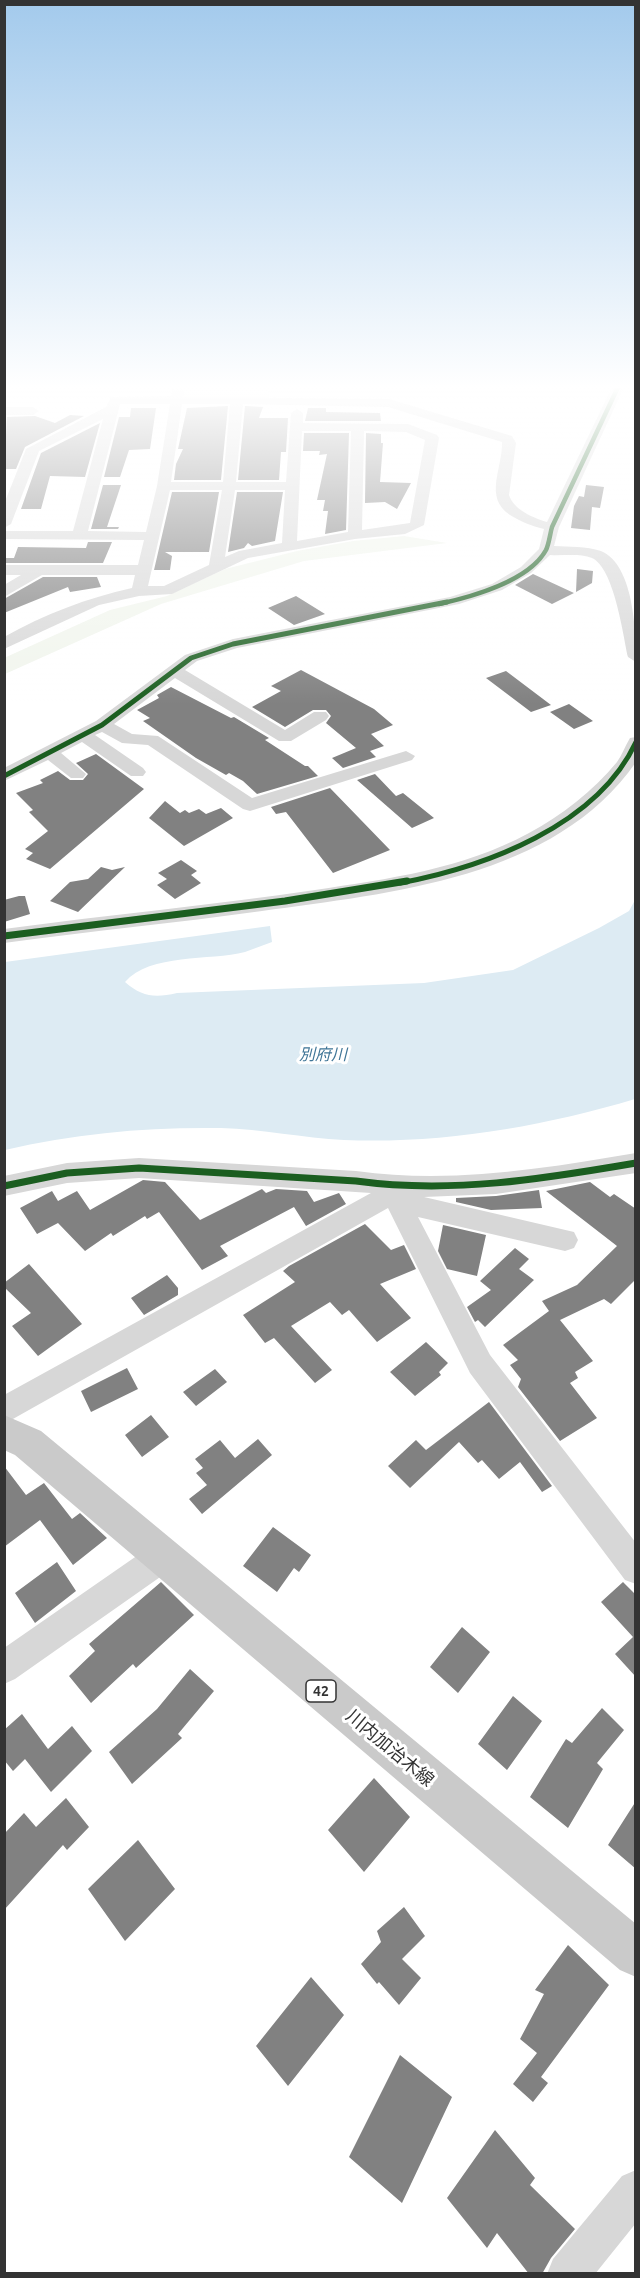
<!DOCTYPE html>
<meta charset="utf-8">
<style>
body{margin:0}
#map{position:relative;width:640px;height:2278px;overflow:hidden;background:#fff;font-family:Ubuntu,sans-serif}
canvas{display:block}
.frame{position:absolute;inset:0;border:6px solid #333;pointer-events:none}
</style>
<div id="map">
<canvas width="640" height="2278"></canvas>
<div class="frame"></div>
</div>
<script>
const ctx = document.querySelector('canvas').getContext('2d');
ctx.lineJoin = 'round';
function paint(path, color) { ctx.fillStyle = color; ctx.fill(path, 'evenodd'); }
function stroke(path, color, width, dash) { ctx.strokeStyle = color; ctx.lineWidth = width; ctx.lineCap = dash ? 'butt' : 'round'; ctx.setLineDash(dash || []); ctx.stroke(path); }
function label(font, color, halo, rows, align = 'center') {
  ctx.font = font + ' Ubuntu,"Noto Sans JP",sans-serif'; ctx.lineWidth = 6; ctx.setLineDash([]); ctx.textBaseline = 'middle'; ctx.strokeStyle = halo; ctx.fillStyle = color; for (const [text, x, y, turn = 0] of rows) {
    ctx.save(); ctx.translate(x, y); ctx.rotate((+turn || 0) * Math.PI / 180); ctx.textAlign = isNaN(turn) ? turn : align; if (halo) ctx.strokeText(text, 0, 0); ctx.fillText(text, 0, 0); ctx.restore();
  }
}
const green = new Path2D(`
 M179,385H269L268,401H176Z
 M404,536L447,543L304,561L161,604L5,674L4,658L110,610L167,596L225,569L297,551L353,541Z`);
const water = new Path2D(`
 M635,900V1099C541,1127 442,1144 344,1140C303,1138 262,1129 221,1128C147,1127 77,1133 5,1150V962L270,926L272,942C263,945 254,949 245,952C210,961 150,953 125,982C142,997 155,998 177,993L424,983L513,970L599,928L629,911Z`);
const building = new Path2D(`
 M228,406L221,480H174L176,464L183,449H178L187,408Z
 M245,406L263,407L259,418H288L286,452H281L279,480H238Z
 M131,408H156L150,449L129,450L120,477H104L119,417H130Z
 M308,408H326V412L380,413L381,421H305Z
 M70,415L84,416L25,447L16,469H4L7,417L35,416L55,423Z
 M100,423L85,477L50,476L41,509H21L41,453Z
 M304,433H349L346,530L325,534L328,511H323L325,500H317L327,454L319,455L320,451H303Z
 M366,433L381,434V443H383L380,482L411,483L397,509L385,502L365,503Z
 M103,485H121L107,527H119L118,529H91Z
 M586,485L604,487L600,508L592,507L590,530L571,528L574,506L579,496L584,497Z
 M172,492H219L209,552H165L172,556L170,570H154Z
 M237,492H283L275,541L252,546L248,543L244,548L228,552Z
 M88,542H112L103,563H4V558H14L18,547L86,548Z
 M577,569L593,571L592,583L576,592Z
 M533,574L574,593L552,604L515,585Z
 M43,577H97L101,587L70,592L68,587L4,613V599Z
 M296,596L325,614L294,625L268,608Z
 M301,670L374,709L393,725L371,734L384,746L370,751L376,757L343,768L332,758L356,748L326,723L331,716L326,710H313L285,727L252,707L281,691L271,686Z
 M506,671L551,705L531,712L486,678Z
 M171,687L231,718L234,717L269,738L265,740L305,766H308L318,776L257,794L243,781L229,773L226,775L196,758L143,721L150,718L137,710L159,698L157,695Z
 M569,704L593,721L574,729L550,712Z
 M96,754L144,789L50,869L26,859L33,853L25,849L48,831L29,812L33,810L16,793L43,783L40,780L58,771L70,780H83L88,774L76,763Z
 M375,774L396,796L403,793L434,818L412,828L357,780Z
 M330,788L390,850L333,873L286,812L276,814L271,807Z
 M165,801L180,813L185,810L189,813L199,809L206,814L221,808L233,818L184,846L149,818Z
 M181,860L197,871L191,875L201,883L175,899L157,885L167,879L158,873Z
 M101,867L112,870L125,867L78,912L50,901L70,882L88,879Z
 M19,896H25L30,914L4,922V900Z
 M143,1180L165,1182L200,1220L262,1189L266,1193L276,1189L307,1191L314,1202L339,1193L346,1204L306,1226L294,1207L220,1246L228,1256L202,1270L159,1212L147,1219L145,1216L113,1236L111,1233L85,1251L58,1223L37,1234L20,1208L52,1191L58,1201L77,1191L90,1210Z
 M590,1182L610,1197L614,1194L636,1209V1279L611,1304L604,1299L560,1320L593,1361L575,1372L578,1378L570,1383L597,1418L560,1441L518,1387L521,1379L510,1365L518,1360L503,1345L549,1311L542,1301L577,1285L617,1246L546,1191Z
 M539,1190L542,1208L491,1210L456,1202V1198L496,1196Z
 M365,1224L391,1250L404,1245L416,1269L380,1284L411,1318L377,1342L349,1310L342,1315L330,1302L291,1326L332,1370L315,1383L274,1338L265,1343L243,1315L295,1282L283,1271L289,1266Z
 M443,1225L486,1235L477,1276L447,1269L438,1251Z
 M515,1248L529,1259L519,1269L534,1280L485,1327L478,1320L475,1322L467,1307L491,1290L480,1281Z
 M29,1264L82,1324L38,1356L12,1326L31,1313L4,1287V1283Z
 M167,1275L178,1288V1295L144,1315L131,1298Z
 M426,1342L448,1363L439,1372L441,1375L415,1396L390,1372Z
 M127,1368L138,1389L91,1412L81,1391Z
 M215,1369L227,1382L196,1406L183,1392Z
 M489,1402L552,1486L542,1492L520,1462L499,1479L482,1460L478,1463L459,1442L410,1488L388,1466L416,1440L426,1450Z
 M151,1415L169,1437L142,1457L125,1435Z
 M258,1439L272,1455L202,1514L189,1499L207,1485L196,1473L203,1468L195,1459L220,1440L235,1458Z
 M4,1466L26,1495L44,1483L72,1519L80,1513L107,1538L73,1565L40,1520L4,1547Z
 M273,1527L311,1555L299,1572L294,1568L277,1592L243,1566Z
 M57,1562L76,1591L35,1623L15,1593Z
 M161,1582L194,1615L136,1668L133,1664L91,1703L69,1676L95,1651L89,1644Z
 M623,1582L636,1595V1677L615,1654L633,1637L601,1602Z
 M462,1627L490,1652L458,1693L430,1667Z
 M190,1669L214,1691L178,1734L182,1738L132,1784L109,1752L157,1709Z
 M513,1696L542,1721L507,1770L478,1744Z
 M602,1708L624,1730L597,1763L603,1769L568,1828L530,1797L566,1739L572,1743Z
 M22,1714L48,1749L72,1726L92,1751L51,1792L25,1759L13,1771L4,1760V1730Z
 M374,1778L410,1817L364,1872L328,1830Z
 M66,1798L89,1827L67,1850L63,1845L4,1910V1834L24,1813L36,1827Z
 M636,1801V1869L608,1845Z
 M138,1840L175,1889L125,1941L88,1889Z
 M404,1907L425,1936L402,1959L421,1978L399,2005L379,1982L377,1984L361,1964L381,1942L377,1931Z
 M568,1945L609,1985L541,2077L548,2083L533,2102L513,2084L537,2053L520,2039L544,1994L535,1990Z
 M311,1977L344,2015L288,2086L256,2046Z
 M400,2055L452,2097L402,2203L349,2157Z
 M495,2130L535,2178L530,2185L575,2229L551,2258L542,2274H529L497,2233L487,2248L447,2198Z`);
const minor = new Path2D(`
 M173,385H185L183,397L389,399L512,436L516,443L509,495C513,509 533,518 547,522L613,385H625L559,527L554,546C569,547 586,546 601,551C634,565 636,632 636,662L628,657C623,634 614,568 592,558C580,553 562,556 550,555L531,573L502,590L459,604L237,648L197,661L185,670L285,730L314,712H326L329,716L326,720L291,741H279L175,678L114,724L132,734L158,736L252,798L406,751L415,756L412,760L250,811L243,809L148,745L122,743L102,732L95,735L143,768L146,772L143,776H131L82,742L61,753L86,774L83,778H71L48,760L4,781V768L96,721L185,655L233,639L450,597L492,584L521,567L539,549L544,529C531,526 522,522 510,515C483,497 503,468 502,442L388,407L243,404L236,482H286L291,413L297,409L303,413V423L408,424L437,435L439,438L424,525L405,534L355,539L248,558L172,594L139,596L99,605L4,649V637C45,614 87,598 132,588L135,575H42L4,597V585L21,575H4V565H138L144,540L4,539V531H73L103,419L39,451L11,524L4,528V504L26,449L106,407L111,397L171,396ZM120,404H170L157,486L146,532L88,531ZM182,404H230L223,482H171ZM302,431H351L348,532L297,541ZM364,431L406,432L425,440L410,523L362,530ZM170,490H222L209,565L164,586H148ZM235,490H285L282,543L239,551L225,557Z
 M4,407H33L39,411L33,415H4Z
 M636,737V762C555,879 390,893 262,911C176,923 90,931 4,943V929C108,915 212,905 315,890C388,879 463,869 529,833C561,816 593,791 617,762C622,755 625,746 630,738Z
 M636,1153V1173L496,1194L424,1197L574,1232L578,1240L574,1248L565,1251L418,1217L490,1355L636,1543V1584L625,1580L470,1373L388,1208L4,1424V1395L371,1193L139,1178L67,1183L4,1196V1176L67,1163L139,1158L356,1171C450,1184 542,1169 636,1153Z
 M162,1542L173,1546L177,1557L173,1568L15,1679L4,1684V1648L151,1546Z
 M636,2170V2223L595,2274H547L553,2259L622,2176Z`);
const major = new Path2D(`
 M4,1415L41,1431L636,1924V1977L620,1970L15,1455L4,1450Z`);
const cyclewayFar2 = new Path2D(`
 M439,604C471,597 529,581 546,550C549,544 550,534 552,527L619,385`);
const cyclewayFar1 = new Path2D(`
 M4,776L102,725L191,658L233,644L447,602
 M400,883C485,867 597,826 636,742`);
const cycleway = new Path2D(`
 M4,936L285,901L407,881
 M4,1186L67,1173L139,1168L356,1181C451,1194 543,1179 636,1163`);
const shields = [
 [321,1691,30]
];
const shieldNames = [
 ["42",321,1691]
];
const waterNames = [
 ["別府川",323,1055]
];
const nearStreetnames = [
 ["川内加治木線",390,1748,40]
];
paint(green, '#f1f5ed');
paint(water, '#ddebf3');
paint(building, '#818181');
paint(minor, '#d7d7d7');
paint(major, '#cacaca');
stroke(cyclewayFar2, '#1b5e20', 4.5);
stroke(cyclewayFar1, '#1b5e20', 5);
stroke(cycleway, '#1b5e20', 7);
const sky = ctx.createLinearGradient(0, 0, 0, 704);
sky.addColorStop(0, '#a3caec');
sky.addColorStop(0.55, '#fff');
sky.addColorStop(1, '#ffffff00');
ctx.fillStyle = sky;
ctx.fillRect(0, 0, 640, 704);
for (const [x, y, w] of shields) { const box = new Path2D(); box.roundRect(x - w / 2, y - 11, w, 22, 4.5); ctx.fillStyle = '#fff'; ctx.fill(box); stroke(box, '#333', 1.5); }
label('bold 14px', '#333', null, shieldNames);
label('italic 16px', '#3f7597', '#fff', waterNames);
label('18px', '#333', '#fff', nearStreetnames);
</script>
